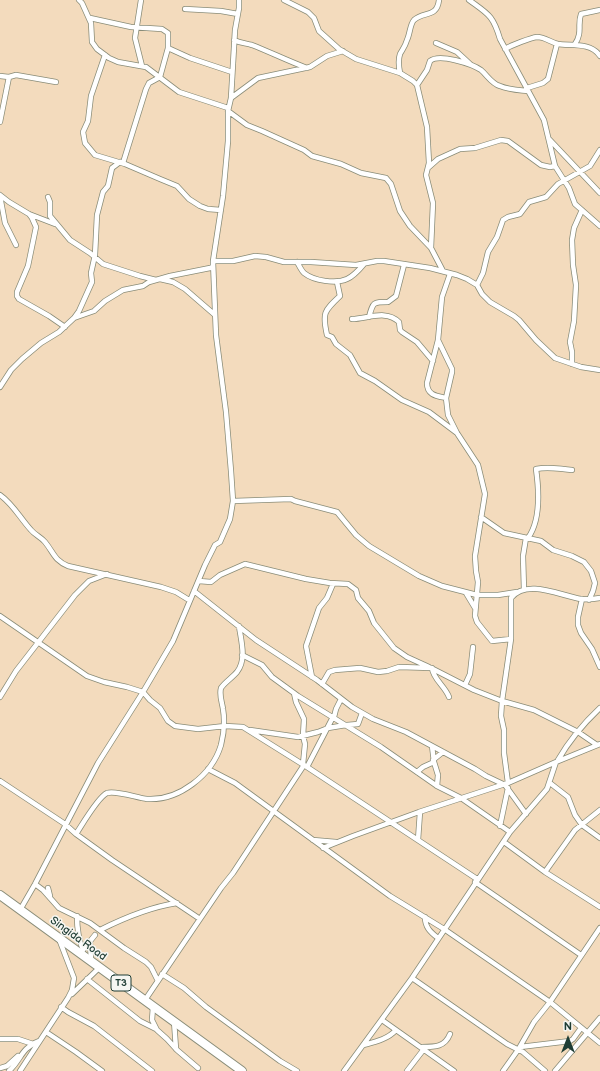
<!DOCTYPE html>
<style>
body{margin:0}
#map{position:relative;width:600px;height:1071px;overflow:hidden;background:#f3dbbd;font-family:"Balsamiq Sans",sans-serif}
canvas{display:block}
.north{position:absolute;left:548px;top:1019px;width:40px;height:40px;-webkit-text-stroke:3px #f6f6f2;paint-order:stroke;rotate:0deg;font-size:11px;font-weight:700;line-height:16px;text-align:center;color:#1f3d34}
.north::after{content:'';display:block;margin:auto;width:14px;height:18px;background:#1f3d34;clip-path:polygon(50% 0,100% 100%,50% 72%,0 100%)}
</style>
<div id="map">
<canvas width="600" height="1071"></canvas>
<div class="north">N</div>
</div>
<script>
const ctx = document.querySelector('canvas').getContext('2d');
ctx.lineJoin = 'round';
function stroke(path, color, width, dash) { ctx.strokeStyle = color; ctx.lineWidth = width; ctx.lineCap = dash ? 'butt' : 'round'; ctx.setLineDash(dash || []); ctx.stroke(path); }
function label(font, color, halo, rows, align = 'center') {
  ctx.font = font + ' "Balsamiq Sans",sans-serif'; ctx.lineWidth = 3; ctx.setLineDash([]); ctx.textBaseline = 'middle'; ctx.strokeStyle = halo; ctx.fillStyle = color; for (const [text, x, y, turn = 0] of rows) {
    ctx.save(); ctx.translate(x, y); ctx.rotate((+turn || 0) * Math.PI / 180); ctx.textAlign = isNaN(turn) ? turn : align; if (halo) ctx.strokeText(text, 0, 0); ctx.fillText(text, 0, 0); ctx.restore();
  }
}
const street = new Path2D(`
 M79,0L82,3L91,23L92,42L97,49L109,58L118,62L146,67L179,92L228,108
 M141,0L135,38L142,66
 M284,0L308,12L314,18L319,31L339,49L356,59L400,73L413,81L417,85L427,127L429,163L426,175L433,203L431,248L443,271
 M469,0C488,14 493,15 500,39L544,120L555,166L569,188L575,204L600,226
 M185,9L221,11L238,14
 M90,18L131,27L162,29L168,33V48L160,77L149,83L146,89L123,163
 M234,40C240,43 245,43 252,45C270,52 288,61 307,68
 M436,43L457,52L470,64
 M575,44C583,32 577,25 581,14L600,10
 M168,48L190,58L232,72
 M505,49C512,45 530,38 537,37C545,37 550,42 558,44C571,46 591,42 600,56
 M105,55L91,96L88,121L83,132L85,143L95,155L125,164L160,179L177,186L189,199L200,206L208,209L221,210
 M400,73C399,68 398,60 400,54C402,50 405,47 407,40C410,34 410,24 414,20C424,11 437,18 439,0
 M0,76L9,77L16,75L56,82
 M417,85L427,70L430,61C439,53 472,64 481,70C487,75 492,84 500,86C509,90 519,90 528,91
 M527,88L543,83L548,79L557,44
 M231,98L258,78L310,67L327,56L343,51
 M228,111L247,125L262,131L304,150L312,156L341,164L361,173L386,178L391,184L400,211L410,226L431,248
 M0,122L9,77
 M549,139L600,193
 M429,167L438,159L460,149L475,148L501,140L508,141L541,165L550,167L555,166
 M0,195L9,202L29,214L55,224
 M0,196L5,223L16,245
 M48,197L50,202V216L70,240L90,253L103,264L140,276L156,280
 M29,214L32,218L36,227L28,266L17,292V296L19,299L49,316L65,327
 M297,262C299,265 301,270 304,273C314,281 336,284 347,279C354,276 359,270 364,264
 M160,279L173,282L185,289L215,315
 M337,282L340,296C324,311 322,313 327,335L332,337L336,344L350,355L360,373L375,381L402,400L429,412L457,433
 M477,285L483,273L488,252L497,237L503,220L508,217L520,214L529,202L546,197L558,184L590,166L600,150
 M369,317C373,302 373,302 388,302L396,296L404,265
 M74,318L79,311L92,282L91,273L95,255L97,215L103,192L108,186L112,168L120,162
 M352,319C367,319 386,309 399,322L400,330L402,332L417,342L433,361
 M438,340L452,369V372L446,398L448,415L457,433L478,465L485,494L475,556L476,571L478,582L475,616L477,622L492,641L511,639
 M572,364V352L570,342L574,321L576,285L573,265L572,240L574,228L582,210
 M0,387L11,370L22,359L41,343L59,332L74,318L94,311L105,301L123,290L143,286L149,282L170,276L210,268L213,267V261H233L255,256L266,257L284,262H311L356,265L377,261H384L430,268L457,275L467,279L477,285L482,294L490,302L514,316L519,320L536,340L555,358L581,367L600,370
 M446,398C436,396 427,395 427,383L438,340L442,297L450,274
 M0,495C13,504 20,518 31,530C35,535 41,537 45,542C54,553 54,560 68,566L161,587L176,592L189,600L190,599
 M233,501L291,499L295,501L337,512L356,535L369,546L419,576L442,586L477,595H498L517,592
 M481,517L504,533L541,541L553,550L572,556L584,562L591,571L595,583L593,591L589,600
 M528,538C541,520 539,490 536,469C549,466 558,469 572,470
 M199,581L211,582L220,575L245,564L306,579L330,583L348,584L356,590L358,598L369,611L374,623L394,648L407,657L429,667
 M524,590L523,556L526,538
 M194,591L256,640L317,680L352,707L373,719L406,732L475,769L486,776L505,785L526,814
 M466,593L475,608
 M582,599L578,617V625L581,633L592,649L600,667
 M0,616L87,676L104,682L127,687L143,692L150,700L160,708L168,721L175,726L198,729L225,726L243,727L307,767L477,879
 M242,655L262,665L272,677L298,696L381,747L437,786L461,798L510,832
 M432,668C433,679 445,686 449,697
 M312,677L306,646L319,608L327,598L333,584
 M322,684L329,672L335,670L360,668L378,672L387,671L399,667L431,668L474,690L502,701L534,710L578,732L597,745
 M465,685L470,674L473,647
 M294,693L296,702L304,719L303,736L305,744L303,764
 M0,697L16,671L75,595L89,581L107,574
 M334,717L336,709L341,699
 M347,725L358,724L362,713
 M250,730L298,737L318,732L328,728L346,725
 M432,746L434,762L438,775L437,786
 M433,760L443,752
 M558,760C569,741 584,723 600,708
 M307,767L333,717
 M208,769L235,783L390,896L444,929L550,1002L600,1043
 M417,772L423,767L434,762
 M0,781L65,824L76,834L112,860L200,919
 M508,783L504,753V730L501,716L502,701L511,639V598C527,578 561,596 581,599C588,600 594,599 600,598
 M550,783L568,797L575,815L582,825L600,838
 M500,826L508,788
 M76,834C82,825 98,797 107,793C116,790 137,798 147,799C179,801 212,775 221,745C224,733 225,721 223,709C222,702 219,695 221,688C225,682 232,678 237,672C247,659 241,641 239,626
 M313,840L336,842
 M418,840L420,812
 M504,842L545,872L600,907
 M323,848L353,836L419,812L508,783L556,762
 M545,872L575,830L600,810
 M475,882L581,955
 M35,884L43,890L59,908L90,923L124,948L146,962L151,967L158,981
 M48,888L50,896
 M20,910L35,884L98,763L143,692L173,641L205,565L215,545L220,542L230,519L233,501L231,471L226,412L216,335L213,261L223,196L228,141V111L231,98L235,30L239,8V0
 M77,916C77,929 78,938 83,950
 M425,917C425,927 430,932 438,938
 M100,930C124,918 150,907 177,903
 M90,942L91,960
 M83,950L95,935
 M162,974L184,988L206,1007L280,1061L297,1071
 M412,978L507,1044L523,1052L545,1071
 M87,979L140,1021L156,1029
 M72,994L99,968
 M145,1000L221,888L233,873L304,765
 M61,1007L68,1012L94,1026L152,1071
 M153,1007L152,1020L157,1030L167,1039L177,1050L198,1068
 M382,1020L454,1071
 M174,1021L176,1049
 M46,1032L76,1052L102,1071
 M0,1039H18L33,1044
 M364,1045C375,1042 388,1039 396,1030
 M422,1047C435,1047 445,1047 450,1034
 M520,1047L570,1041L573,1039L581,1028
 M0,1068L7,1066L18,1056
 M9,1071C22,1059 20,1049 39,1041
 M20,1071L68,998L72,990L74,978L59,939
 M344,1071L412,978L510,832L547,789L556,762L600,744
 M407,1071L424,1049
 M503,1071L518,1050L534,1022L550,1002L600,928
 M555,1071L600,1018`);
const highway = new Path2D(`
 M0,895L242,1071`);
const shields = [
 [121,983,20]
];
const shieldNames = [
 ["T3",121,983]
];
const streetNames = [
 ["Singida Road",78,939,36]
];
stroke(street, '#898c78', 6);
stroke(highway, '#898c78', 10);
stroke(street, '#fff', 4.5);
stroke(highway, '#fff', 8);
for (const [x, y, w] of shields) { const box = new Path2D(); box.roundRect(x - w / 2, y - 8, w, 16, 3); ctx.fillStyle = '#f6f6f2'; ctx.fill(box); stroke(box, '#1f3d34', 1); }
label('bold 10px', '#1f3d34', null, shieldNames);
label('11px', '#1f3d34', '#f6f6f2', streetNames);
</script>
